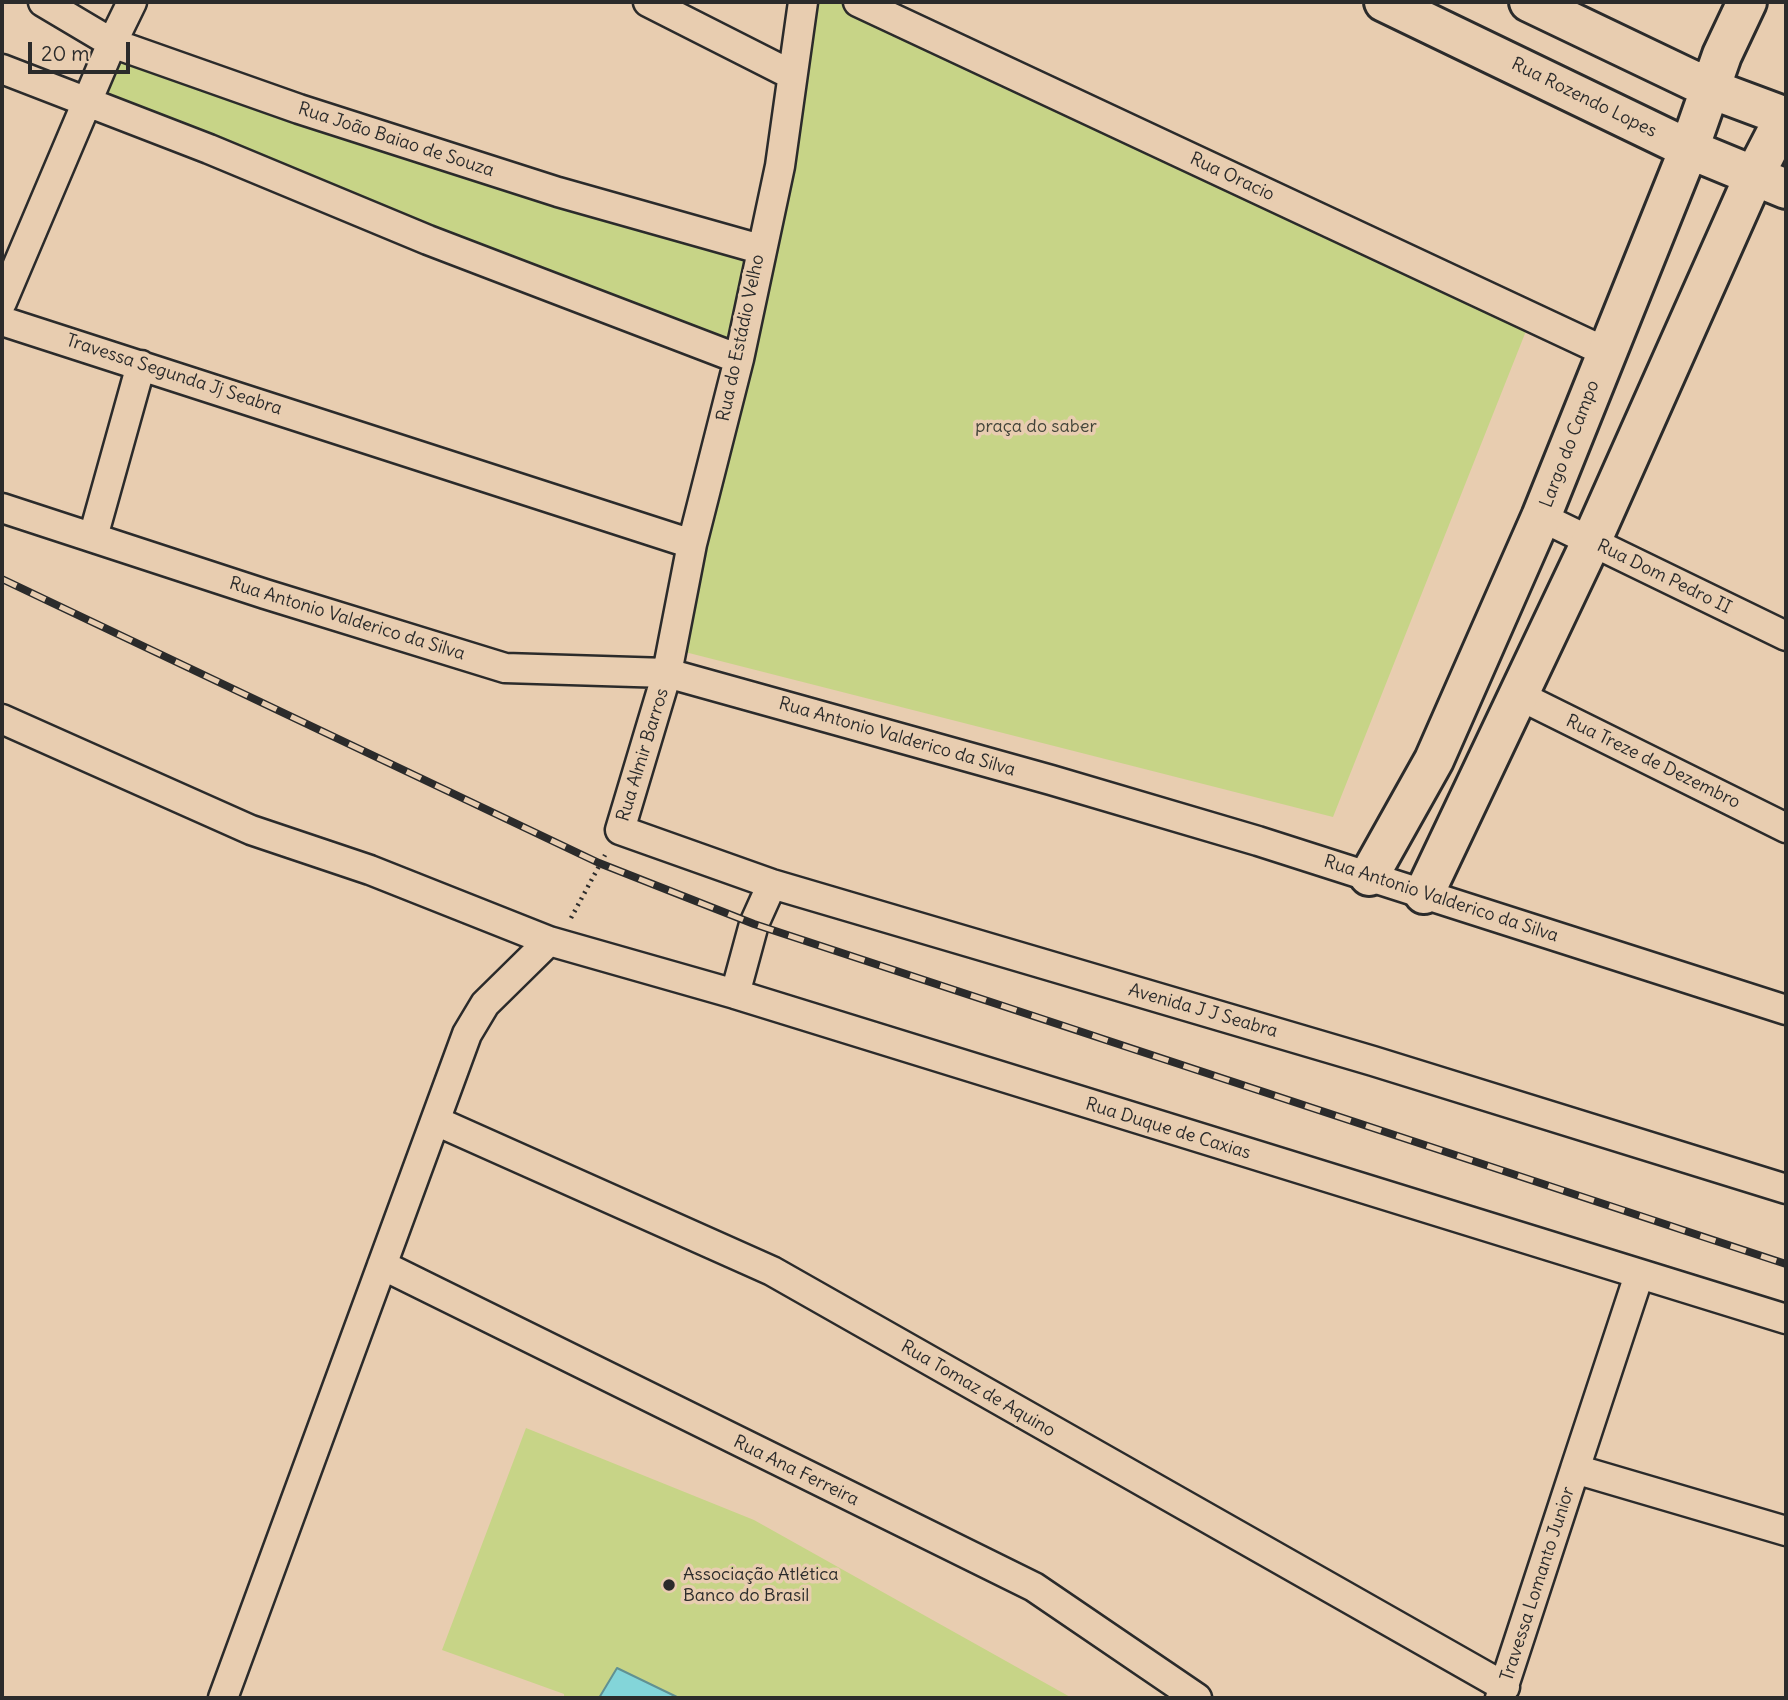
<!DOCTYPE html>
<meta charset="utf-8">
<style>
body{margin:0}
#map{position:relative;width:1788px;height:1700px;overflow:hidden;background:#e8cdb0;font-family:Delius,sans-serif}
canvas{display:block}
.frame{position:absolute;inset:0;border:4px solid #2b2b2b;pointer-events:none}
.scale{position:absolute;left:28px;top:42px;width:102px;height:32px;box-sizing:border-box;border:4px solid #2b2b2b;border-top:0;padding-left:9px;font-size:21px;line-height:24px;white-space:nowrap;color:#2b2b2b;-webkit-text-stroke:5px #e8cdb0;paint-order:stroke}
</style>
<div id="map">
<canvas width="1788" height="1700"></canvas>
<div class="frame"></div>
<div class="scale">20 m</div>
</div>
<script>
const ctx = document.querySelector('canvas').getContext('2d');
ctx.lineJoin = 'round';
function paint(path, color) { ctx.fillStyle = color; ctx.fill(path, 'evenodd'); }
function stroke(path, color, width, dash) { ctx.strokeStyle = color; ctx.lineWidth = width; ctx.lineCap = dash ? 'butt' : 'round'; ctx.setLineDash(dash || []); ctx.stroke(path); }
function label(font, color, halo, rows, align = 'center') {
  ctx.font = font + ' Delius,sans-serif'; ctx.lineWidth = 7; ctx.setLineDash([]); ctx.textBaseline = 'middle'; ctx.strokeStyle = halo; ctx.fillStyle = color; for (const [text, x, y, turn = 0] of rows) {
    ctx.save(); ctx.translate(x, y); ctx.rotate((+turn || 0) * Math.PI / 180); ctx.textAlign = isNaN(turn) ? turn : align; if (halo) ctx.strokeText(text, 0, 0); ctx.fillText(text, 0, 0); ctx.restore();
  }
}
const green = new Path2D(`
 M803,2H856L1528,326L1333,817L681,651L736,358L88,101L112,43L756,247Z
 M526,1428L754,1520L1072,1698H564V1694L442,1650Z`);
const water = new Path2D(`
 M617,1668L679,1698H599Z`);
const path = new Path2D(`
 M571,918L605,855`);
const street = new Path2D(`
 M43,2L112,43L299,109L558,192L760,249
 M648,2L792,75
 M803,2L780,166L739,359L692,544L667,673L620,830L772,884L1373,1061L1786,1189
 M858,2L1606,352
 M2,69L209,149L428,240L739,359
 M2,302L112,43L132,2
 M2,321L692,544
 M2,508L265,594L505,668L667,673L1051,780L1258,841L1786,1010
 M1541,517L1786,636
 M93,537L141,365
 M1520,696L1786,828
 M2,719L251,830L370,870L549,941L735,994L1786,1319
 M735,994L754,924L772,884
 M436,1121L772,1271L1505,1687
 M382,1265L1034,1587L1197,1698
 M1575,1469L1639,1275
 M223,1698L467,1034L485,1004L549,941
 M1500,1698L1575,1469L1786,1531`);
const secondary = new Path2D(`
 M1384,2L1689,149L1786,189
 M1529,2L1711,89L1786,117
 M1369,876L1434,760L1541,517L1689,149L1722,55L1747,2
 M1424,894L1591,542L1755,174L1785,116`);
const rail = new Path2D(`
 M2,579L599,863L754,924L1786,1264`);
const markers = [
 [669,1585,7,"#2b2b2b"]
];
const streetNames = [
 ["Rua Rozendo Lopes",1584,98,26],
 ["Rua João Baiao de Souza",396,140,18],
 ["Rua Oracio",1232,177,25],
 ["Rua do Estádio Velho",741,338,-78],
 ["Travessa Segunda Jj Seabra",174,375,18],
 ["Largo do Campo",1570,444,-69],
 ["Rua Dom Pedro II",1664,577,26],
 ["Rua Antonio Valderico da Silva",347,619,17],
 ["Rua Antonio Valderico da Silva",897,737,16],
 ["Rua Almir Barros",643,755,-73],
 ["Rua Treze de Dezembro",1653,762,26],
 ["Rua Antonio Valderico da Silva",1441,899,18],
 ["Avenida J J Seabra",1203,1011,16],
 ["Rua Duque de Caxias",1168,1129,17],
 ["Rua Tomaz de Aquino",978,1389,30],
 ["Rua Ana Ferreira",796,1471,26],
 ["Travessa Lomanto Junior",1538,1584,-72]
];
const parkNames = [
 ["praça do saber",1036,427]
];
const poiNames = [
 ["Associação Atlética",683,1575],
 ["Banco do Brasil",683,1596]
];
paint(green, '#c7d487');
paint(water, '#83d5d9');
stroke(water, '#609193', 2);
stroke(street, '#2b2b2b', 33);
stroke(secondary, '#2b2b2b', 44);
stroke(path, '#2b2b2b', 4.5, [2, 5]);
stroke(street, '#e8cdb0', 28);
stroke(secondary, '#e8cdb0', 38);
stroke(rail, '#2b2b2b', 8);
stroke(rail, '#e8cdb0', 5, [16]);
for (const [x, y, r, color] of markers) { const dot = new Path2D(); dot.arc(x, y, r, 0, 2 * Math.PI); ctx.fillStyle = color; ctx.fill(dot); stroke(dot, '#e8cdb0', 2.5); }
label('18px', '#2b2b2b', '#e8cdb0', streetNames);
label('18px', '#424439', '#e8cdb0', parkNames);
label('18px', '#2b2b2b', '#e8cdb0', poiNames, 'left');
</script>
